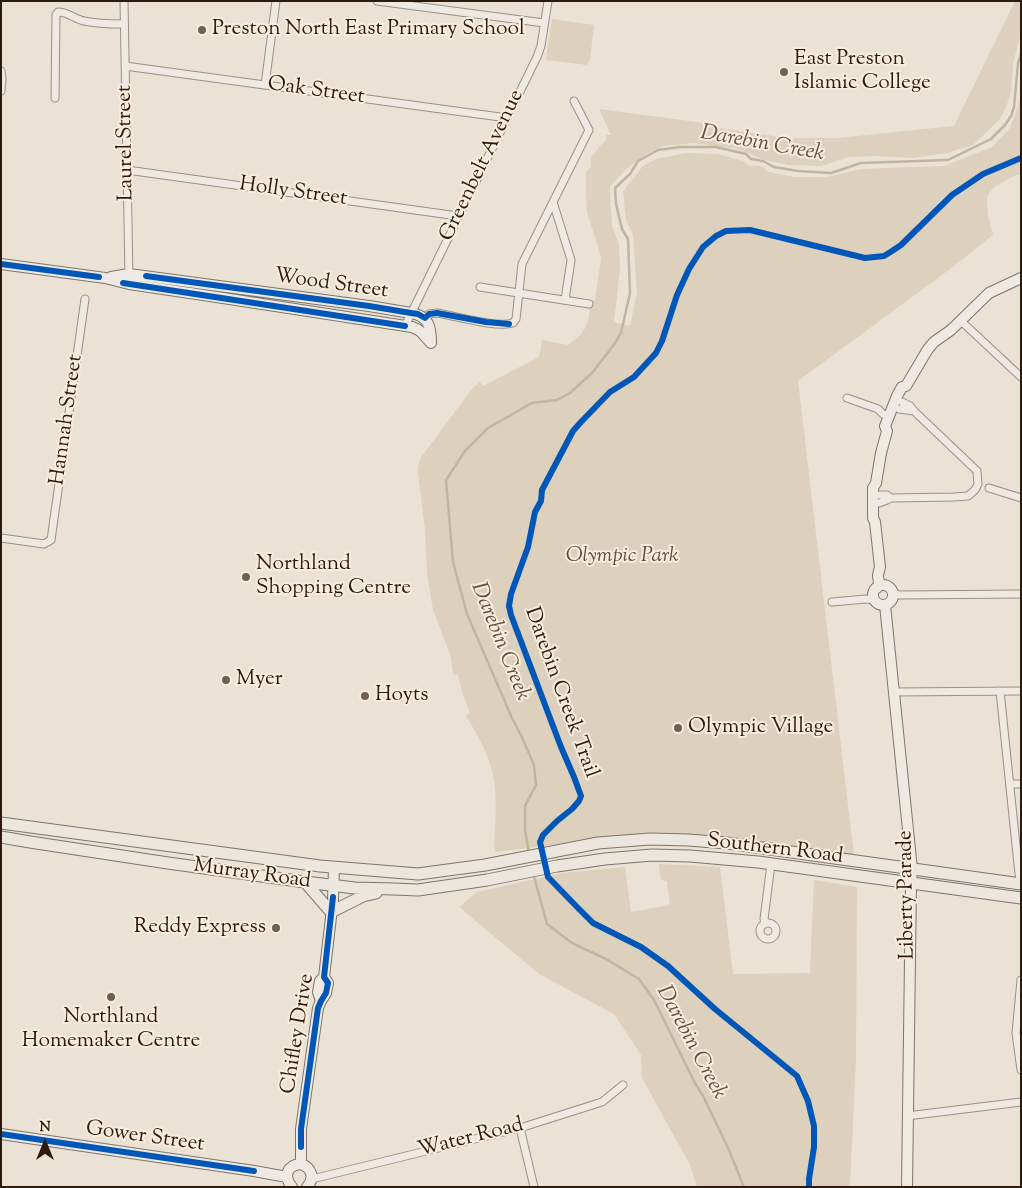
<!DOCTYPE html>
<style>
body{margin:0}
#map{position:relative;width:1022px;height:1188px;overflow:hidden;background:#eae2d4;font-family:"Sorts Mill Goudy",serif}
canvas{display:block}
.frame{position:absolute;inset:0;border:2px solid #2c1b0c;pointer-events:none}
.north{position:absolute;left:20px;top:1118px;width:50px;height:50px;-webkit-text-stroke:4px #f8eddd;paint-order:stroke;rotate:0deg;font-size:14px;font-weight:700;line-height:20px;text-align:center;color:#2c1b0c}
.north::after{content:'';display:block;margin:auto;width:18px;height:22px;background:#2c1b0c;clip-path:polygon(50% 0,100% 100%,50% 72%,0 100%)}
</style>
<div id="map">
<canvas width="1022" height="1188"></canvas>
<div class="frame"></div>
<div class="north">N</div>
</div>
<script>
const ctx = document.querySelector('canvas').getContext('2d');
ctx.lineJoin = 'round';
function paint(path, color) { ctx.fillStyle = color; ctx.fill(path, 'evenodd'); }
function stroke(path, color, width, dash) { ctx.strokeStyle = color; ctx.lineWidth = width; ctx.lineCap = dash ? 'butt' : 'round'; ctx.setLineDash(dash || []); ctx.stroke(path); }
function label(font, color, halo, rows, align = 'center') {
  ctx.font = font + ' "Sorts Mill Goudy",serif'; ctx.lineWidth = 4; ctx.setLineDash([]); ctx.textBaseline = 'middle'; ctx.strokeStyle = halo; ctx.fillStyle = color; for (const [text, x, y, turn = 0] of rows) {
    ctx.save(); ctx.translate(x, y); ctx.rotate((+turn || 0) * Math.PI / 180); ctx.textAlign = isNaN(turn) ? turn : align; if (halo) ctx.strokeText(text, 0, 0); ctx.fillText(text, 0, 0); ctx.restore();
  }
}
const green = new Path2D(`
 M1015,1H1021V33L1013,64L1011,92L1005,110L999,120L973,145L947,153L913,158L877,156L849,157L821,166L788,165L765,160L738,149L694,143L663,146L646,154L625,170L610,187L612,227L619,243L620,269L614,322L630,326L637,293L633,235L626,220L623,191L643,166L656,159L686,153L718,154L743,161L750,166H761L768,172L795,177H827L861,169L944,166L992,147L1010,128L1018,107L1021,93V175H1016L994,187L987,197L988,216L993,235L950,269L798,381L854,856L714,837L590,840L496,852L494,845C495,822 498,798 493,775C489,754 477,734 466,716L470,713L463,695L458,675H453L451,657L433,610L427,573L425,529L418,472L419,462L422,456L472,389L480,382L483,386L539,357L542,340L568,345C586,332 587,328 590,307H591L592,300H595L601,258L599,250L587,212L586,197V173L591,167V157L606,139V135H611L599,109L704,123V126L787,138H837L954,126Z
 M552,19L594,25L590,59L587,65L546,60Z
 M659,864L720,867L733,974L810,973L814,880L857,887L856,1057L850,1187H697L690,1165L642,1078L641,1055L614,1014L539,974L459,907L477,892L562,873L625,867L631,912L670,905L667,881L661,880Z`);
const stream = new Path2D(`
 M529,853L525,830V806L536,785L534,765L521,735L512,718L467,614L453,562L446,480L465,451L488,428L532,403L557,400L570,393L592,373L613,346L621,333L630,293L628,239L622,229L616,204L615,188L630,174L638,161L658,150L680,147H716L746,154L751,159L763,161L774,167L798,171L831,173L861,163L948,160L991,139L1005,125L1011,116L1014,107L1018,63L1021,54
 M533,873L547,924L572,943L606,959L639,979L654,1000L695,1083L703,1096L729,1150L744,1187`);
const street = new Path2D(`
 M124,1L129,278
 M377,1L544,23
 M125,66L463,112L500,117L506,121
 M1,71L2,79L1,91
 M265,85L276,1
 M55,98L56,15L58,12C68,12 75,19 84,21C97,24 111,24 124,24
 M127,170L458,216
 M553,202L571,260L565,300
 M480,287L589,304
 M425,318L429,314L437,313C456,316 496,328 513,323L516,319L522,264L589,130L574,101
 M960,320L1021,377
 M405,326L537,57L541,46L548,1
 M847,398L878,409L883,414L889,417
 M899,409L914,411
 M989,488L1021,498
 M879,495H887L891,498L954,497L968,496L975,490L978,484L977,471L914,411L910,406L902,402
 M879,503L887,500L891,498
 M1,538L44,544L51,540L85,299
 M892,592L899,595L1021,594
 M832,602L866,599L875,600
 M1000,691L1019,874L1021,885
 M894,692L1021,691
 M1010,784H1021
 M760 931a8 8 0 1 1 16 0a8 8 0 1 1-16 0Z
 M765,924L764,919L771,864
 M1021,980L1016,1033L1021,1070
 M907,1116L1021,1102
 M520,1128L534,1187
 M312,1179L520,1128L602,1102L623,1085`);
const secondary = new Path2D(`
 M1,264L105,278L129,284L210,296L412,327C423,331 423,335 431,343
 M111,277L129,274L369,306L411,313C429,316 431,327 431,343
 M873 595a10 10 0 1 1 20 0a10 10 0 1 1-20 0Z
 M877,588L879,584L878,575L880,567L875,522L873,518V488L876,483L881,453L887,431L885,426L897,396L902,387L906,386L928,349L934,342L951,330L989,293L1021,278
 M885,605L912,869L911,883L907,1187
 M321,1001L318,992L320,981L324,977
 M1,1134L254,1171L287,1177
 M301,1164V1129L318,1008L321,1001L326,993L328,983L324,977L333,900L334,868
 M292,1187C283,1176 287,1165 301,1164C312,1168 315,1178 307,1187`);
const primary = new Path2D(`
 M1,823L320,866L418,874L485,865L598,843L650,839L688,840L727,843L1021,884
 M1,837L30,842L168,863L305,882L355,888L393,889L418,890L487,880L557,866L605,859L652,855L690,856L758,862L1021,898
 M305,882L331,912L363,896L376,893`);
const cycleway = new Path2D(`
 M1,264L99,277
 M146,276L369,306L411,313L418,314L425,318L429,314L437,313L486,322L509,324
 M123,283L405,326
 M1,1134L254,1171
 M301,1147V1129L318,1008L321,1001L326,993L328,983L324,977L333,897
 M809,1187V1179L814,1147V1126L808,1101L797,1076L715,1009L668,966L641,947L593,923L578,908L548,877L540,842L543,835L557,821L572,809L579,801L581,796L574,777L561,747L511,615L509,606L511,594L528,547L535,512L541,501L542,490L573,431L581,422L610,392L634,377L656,353L662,341L677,295L689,269L703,247L716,236L726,231L750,230L865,258L884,256L892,251L901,245L952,195L983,174L1021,158`);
const markers = [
 [202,30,5,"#6e6152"],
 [784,72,5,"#6e6152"],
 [246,577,5,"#6e6152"],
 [226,680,5,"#6e6152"],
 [365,696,5,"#6e6152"],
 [678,728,5,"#6e6152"],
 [276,928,5,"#6e6152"],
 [111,997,5,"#6e6152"]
];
const poiNames = [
 ["Preston North East Primary School",212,30],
 ["East Preston",794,60],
 ["Islamic College",794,84],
 ["Northland",256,565],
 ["Shopping Centre",256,589],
 ["Myer",236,680],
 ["Hoyts",375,696],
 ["Olympic Village",688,728],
 ["Reddy Express",266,928,"right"],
 ["Northland",111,1018,"center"],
 ["Homemaker Centre",111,1042,"center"]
];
const streetNames = [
 ["Oak Street",316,92,8],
 ["Laurel Street",127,143,-91],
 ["Greenbelt Avenue",483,166,-64],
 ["Holly Street",293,193,8],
 ["Wood Street",331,285,8],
 ["Hannah Street",68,420,-82],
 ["Darebin Creek Trail",560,693,70],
 ["Southern Road",775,850,7],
 ["Murray Road",252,875,8],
 ["Liberty Parade",908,895,-91],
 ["Chifley Drive",299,1034,-81],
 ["Gower Street",145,1138,8],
 ["Water Road",471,1139,-14]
];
const parkNames = [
 ["Olympic Park",622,557]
];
const waterNames = [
 ["Darebin Creek",762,145,10],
 ["Darebin Creek",499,642,68],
 ["Darebin Creek",690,1043,62]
];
paint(green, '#ddd0bd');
stroke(stream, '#c1b4a0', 2.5);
stroke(street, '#979086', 9);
stroke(secondary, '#7c756c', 12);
stroke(primary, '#7c756c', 13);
stroke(street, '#eeeae3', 7);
stroke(secondary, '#eeeae3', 10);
stroke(primary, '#ebe6de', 11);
stroke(cycleway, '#0057b8', 6);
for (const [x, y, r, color] of markers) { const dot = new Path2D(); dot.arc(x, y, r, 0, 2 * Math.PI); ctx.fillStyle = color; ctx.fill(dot); stroke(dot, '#f8eddd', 2); }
label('21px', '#2c1b0c', '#f8eddd', poiNames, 'left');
label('21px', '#2c1b0c', '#f8eddd', streetNames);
label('italic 21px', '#5e4d3b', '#f8eddd', parkNames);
label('italic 22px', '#61503e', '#f8eddd', waterNames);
</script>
